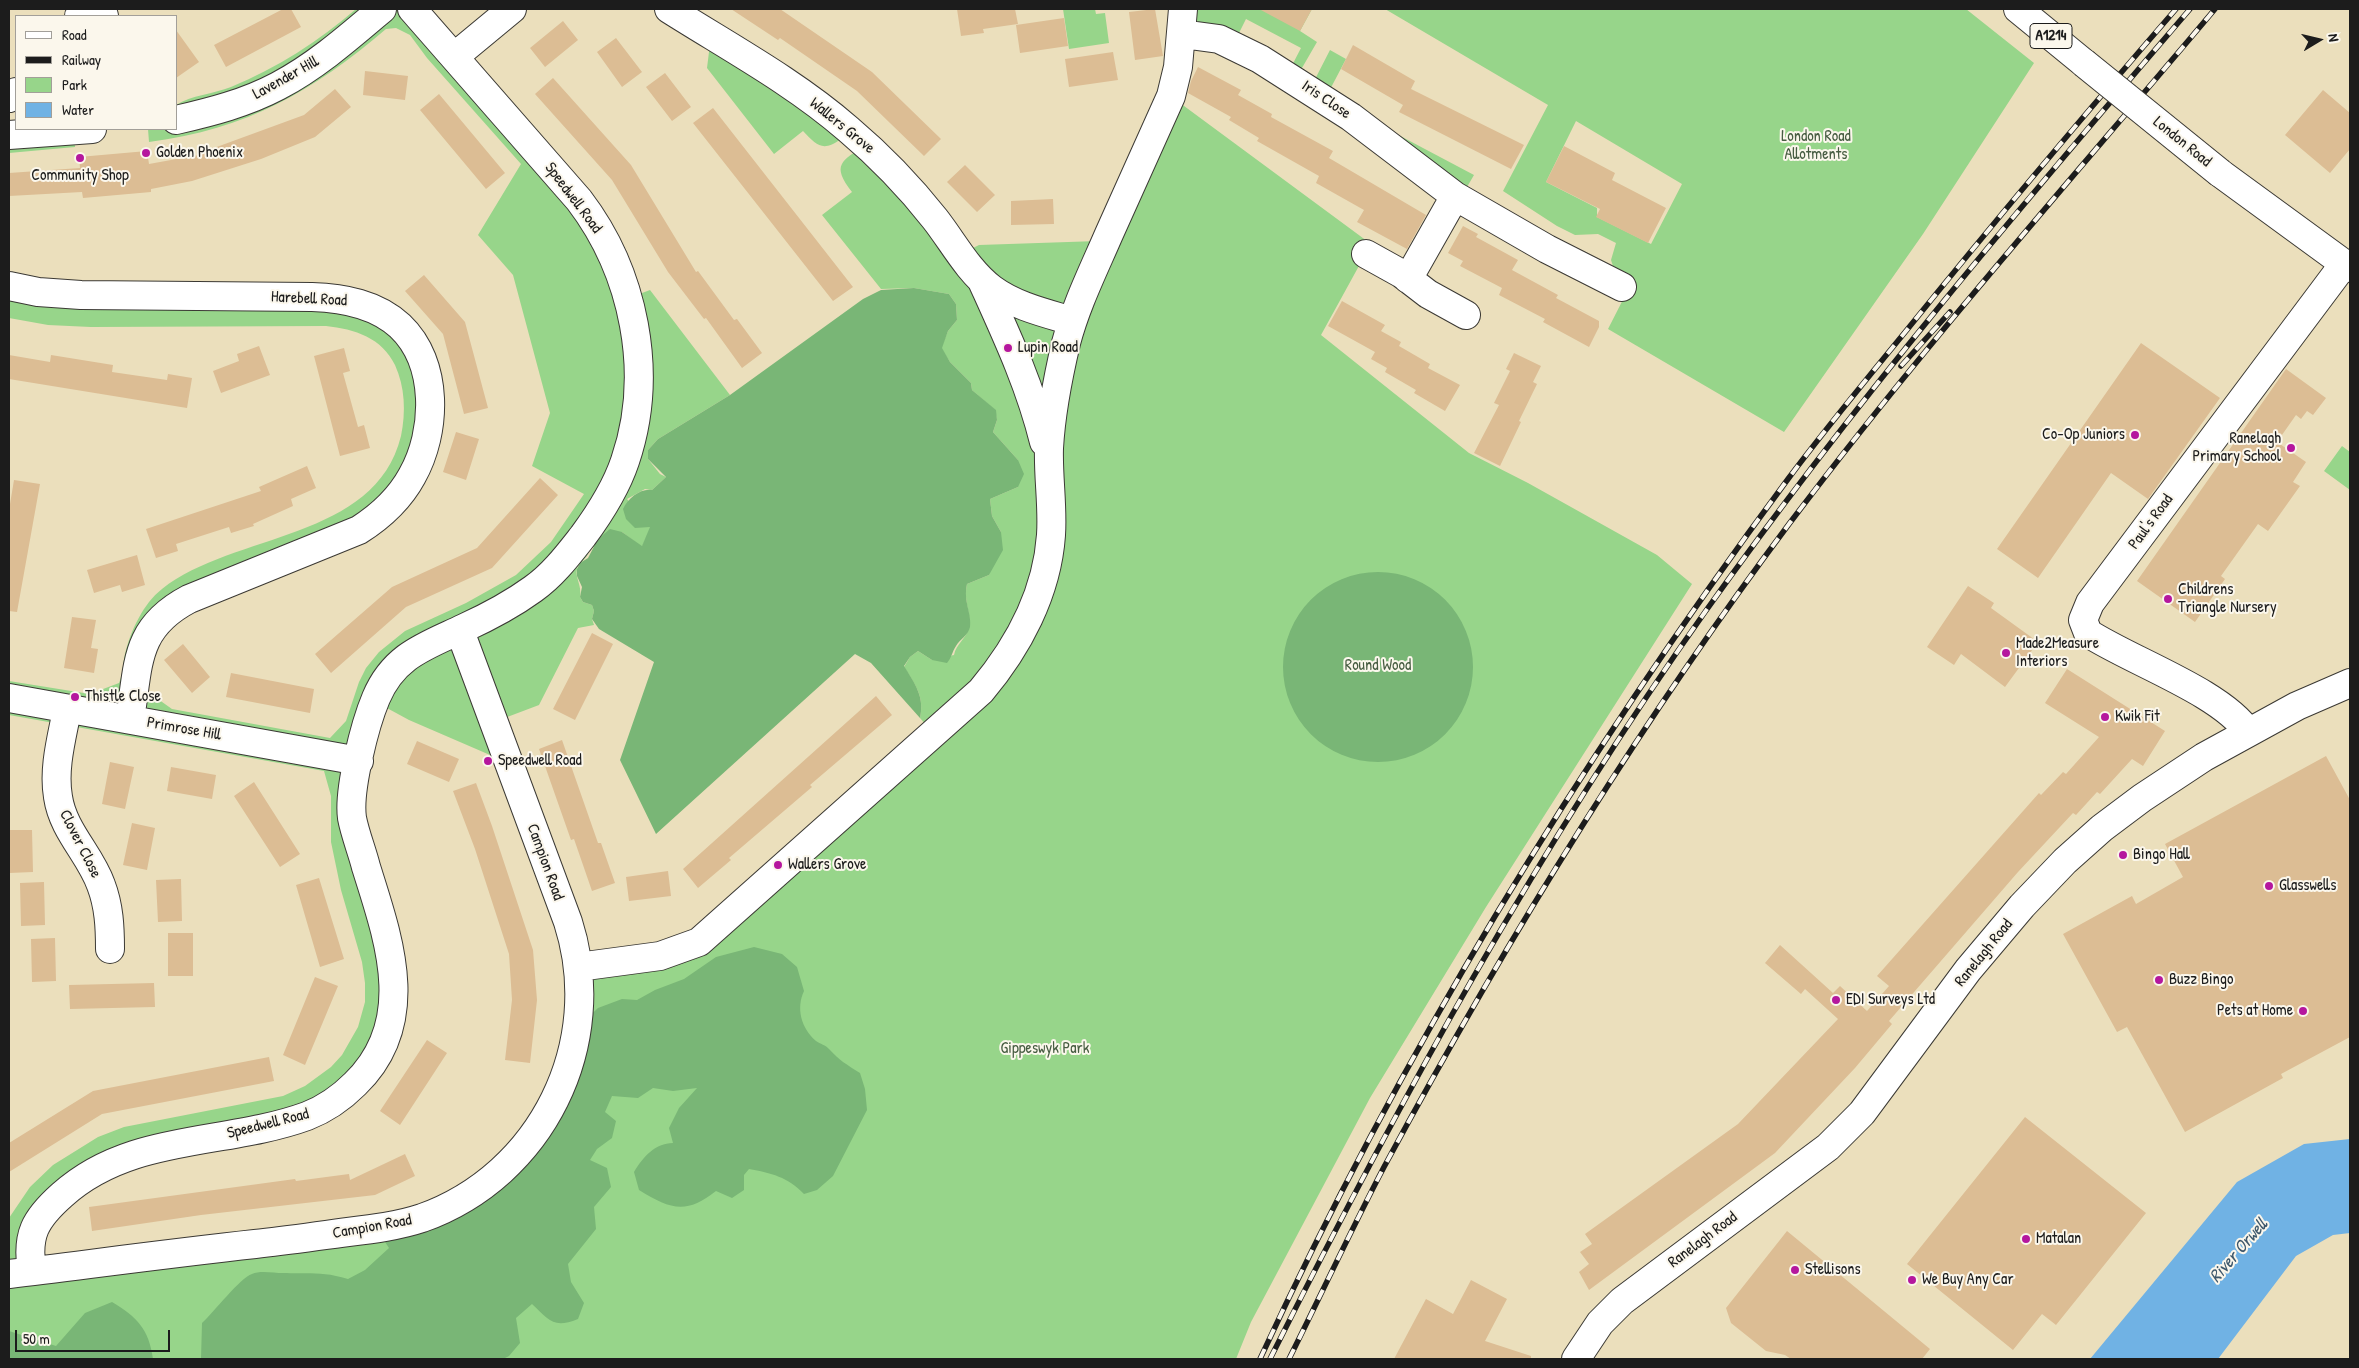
<!DOCTYPE html>
<style>
body{margin:0}
#map{position:relative;width:2359px;height:1368px;overflow:hidden;background:#ebdfbc;font-family:"Patrick Hand",sans-serif}
canvas{display:block}
.frame{position:absolute;inset:0;border:10px solid #1c1c1c;pointer-events:none}
.legend{position:absolute;left:15px;top:15px;width:162px;height:115px;box-sizing:border-box;background:#fbf7ec;border:1px solid #a29f99;margin:0;padding:6px 9px;list-style:none;font-size:15px;color:#1c1c1c}
.legend li{display:flex;align-items:center;gap:10px;height:25px}
.legend b{width:25px;border:1px solid #a29f99}
.north{position:absolute;left:2294px;top:15px;width:50px;height:50px;-webkit-text-stroke:4px #fbf7ec;paint-order:stroke;rotate:81deg;font-size:14px;font-weight:700;line-height:20px;text-align:center;color:#1c1c1c}
.north::after{content:'';display:block;margin:auto;width:18px;height:22px;background:#1c1c1c;clip-path:polygon(50% 0,100% 100%,50% 72%,0 100%)}
.scale{position:absolute;left:15px;top:1330px;width:155px;height:22px;box-sizing:border-box;border:2px solid #1c1c1c;border-top:0;padding-left:6px;font-size:15px;line-height:18px;white-space:nowrap;color:#1c1c1c;-webkit-text-stroke:4px #fbf7ec;paint-order:stroke}
</style>
<div id="map">
<canvas width="2359" height="1368"></canvas>
<div class="frame"></div>
<ul class="legend">
<li><b style="height:6px;background:#fff"></b>Road</li>
<li><b style="height:6px;background:#1c1c1c"></b>Railway</li>
<li><b style="height:14px;background:#97d58a"></b>Park</li>
<li><b style="height:14px;background:#70b2e4"></b>Water</li>
</ul>
<div class="north">N</div>
<div class="scale">50 m</div>
</div>
<script>
const ctx = document.querySelector('canvas').getContext('2d');
ctx.lineJoin = 'round';
function paint(path, color) { ctx.fillStyle = color; ctx.fill(path, 'evenodd'); }
function stroke(path, color, width, dash) { ctx.strokeStyle = color; ctx.lineWidth = width; ctx.lineCap = dash ? 'butt' : 'round'; ctx.setLineDash(dash || []); ctx.stroke(path); }
function label(font, color, halo, rows, align = 'center') {
  ctx.font = font + ' "Patrick Hand",sans-serif'; ctx.lineWidth = 4; ctx.setLineDash([]); ctx.textBaseline = 'middle'; ctx.strokeStyle = halo; ctx.fillStyle = color; for (const [text, x, y, turn = 0] of rows) {
    ctx.save(); ctx.translate(x, y); ctx.rotate((+turn || 0) * Math.PI / 180); ctx.textAlign = isNaN(turn) ? turn : align; if (halo) ctx.strokeText(text, 0, 0); ctx.fillText(text, 0, 0); ctx.restore();
  }
}
const green = new Path2D(`
 M356,9H412L579,200L629,298L650,290L730,395L658,439L648,450V459L660,474L666,477L652,490L645,489L627,499L651,527L642,547L622,532L590,549C587,560 578,563 577,569C575,578 582,585 580,597L583,602L592,605L594,611L592,619L594,625L578,628L539,705L494,722L497,758L409,720L374,701L353,790L394,997L345,1094L68,1189L30,1261L421,1218L544,1118L578,967L660,956L934,734L920,718C925,697 915,684 904,667L910,657L918,651L932,660L954,655C956,644 967,638 969,627C972,615 963,602 967,584L989,575L1001,532L992,516L990,499L1018,487V460L993,432L997,420L995,410L972,390L971,383L950,362L941,348L948,331L957,320L956,304L949,294L914,288L881,289L822,215L852,192C831,165 841,161 866,145L961,254L979,245L1098,241L1180,103L1371,244L1321,335L1469,453L1528,483L1657,555L1692,584L1486,907L1370,1098L1251,1322L1236,1359H9V1218L30,1187L53,1165L98,1137L124,1127L283,1096L305,1086L331,1067L342,1055L358,1027L365,1002V983L362,962L341,890L331,842V796L324,771L9,715V681L90,694L119,683C123,674 123,663 125,654C131,630 143,604 162,589C234,532 375,541 401,436C406,412 405,387 395,365C382,338 355,329 326,326L91,327L48,325L9,318V286L371,308L429,382L395,499L164,613L145,690L172,709L330,738L346,721L359,682L366,668L379,652L405,631L466,603L516,575L551,542L584,494L532,466L550,413L513,275L478,235L521,164L427,58L410,35L396,28L386,29C312,92 247,129 149,142L148,129H176V105C191,95 214,94 231,87C277,68 319,41 356,9Z
 M1063,9H1095L1096,14L1105,13L1109,43L1069,49Z
 M1183,9H1312L1300,31L1317,42L1295,80L1287,75L1301,48L1246,19L1233,45L1183,20Z
 M1385,9H1966L2034,63L1923,234L1784,432L1608,329L1633,280L1613,266L1611,260L1616,243L1598,234L1575,235L1557,226L1503,191L1548,105ZM1576,121L1682,184L1651,244L1597,217V208L1546,182Z
 M711,36L841,139C823,152 817,146 803,131L774,154L707,68Z
 M1330,50L1346,59L1325,99L1310,89Z
 M74,130L75,147L9,153V135Z
 M1389,130L1474,175L1460,199Z
 M2342,446L2350,452V490L2324,471Z`);
const forest = new Path2D(`
 M914,288L949,294L956,304L957,320L948,331L942,348L950,362L971,383L972,390L996,410L997,420L993,432L1018,460L1024,474L1018,487L990,499L992,516L1001,532L1003,550L989,575L967,584C963,602 972,613 970,627C968,636 960,639 956,646C952,652 952,657 947,663L932,660L918,651L910,657L904,666C915,684 925,697 920,718L871,663L855,654L656,834L620,760L654,662L599,629L592,619L594,611L592,605L583,602L580,597L582,587L577,576V569L580,563L588,558L598,539L610,529L622,532L642,546L650,527L635,528L626,519L623,509C628,498 641,488 652,490L666,477L648,459V450L658,439L730,395L863,299L881,290Z
 M1283 667a95 95 0 1 1 190 0a95 95 0 1 1-190 0Z
 M754,947L782,954L797,967L804,991C796,1008 801,1028 816,1041C820,1044 826,1045 829,1049C840,1061 846,1064 860,1073L865,1089L867,1110L833,1176L817,1190L804,1194C788,1177 771,1173 749,1169L744,1175V1190L732,1198L716,1191C686,1215 670,1209 639,1190L634,1172C643,1157 655,1143 673,1143L669,1128L679,1108L697,1088L673,1091L653,1088L638,1098L612,1096L605,1112L616,1121L612,1138L597,1149L590,1160L607,1168L611,1187L594,1207L596,1229L568,1264L571,1282L584,1303L578,1319C553,1329 549,1320 532,1304L516,1318L520,1343L509,1356L503,1359H201L202,1323C214,1312 240,1278 252,1274C260,1270 274,1273 283,1273C309,1274 322,1271 348,1279L365,1270L389,1248L376,1228L505,1168L577,1028L598,1008L622,999L637,1000L655,990L684,979L716,957Z
 M112,1302C137,1317 149,1329 153,1359H9V1331L56,1346L85,1313Z`);
const water = new Path2D(`
 M2350,1139V1233L2333,1235L2296,1256L2218,1359H2090L2237,1182L2304,1144Z`);
const building = new Path2D(`
 M283,9H291L301,27L226,67L214,45Z
 M731,9H780L872,72L941,139L924,156L857,91L780,38L778,40Z
 M957,9H1015L1018,24L983,29L984,33L961,36Z
 M1155,9L1163,56L1135,60L1129,12Z
 M1259,9H1312L1300,31Z
 M1064,18L1068,46L1020,53L1016,25Z
 M563,21L578,40L545,67L530,48Z
 M176,30L199,62L176,78Z
 M616,38L642,72L622,87L597,52Z
 M1353,45L1415,81L1411,89L1524,145L1511,169L1399,112L1403,105L1341,69Z
 M1113,52L1118,80L1069,87L1065,59Z
 M1198,67L1241,90L1238,95L1272,114L1271,117L1333,151L1329,158L1426,215L1407,249L1357,222L1364,210L1316,183L1319,176L1257,141L1259,138L1229,120L1231,117L1188,93L1191,81Z
 M365,71L408,76L405,100L363,95Z
 M665,73L691,107L672,121L646,87Z
 M553,78L631,165L696,272L698,271L734,320L737,319L762,353L742,368L706,318L704,319L668,272L612,180L535,94Z
 M335,89L351,107L315,137L261,159L192,181L151,189V192L83,198L82,192L9,196V173L80,168L79,157L147,151L149,164L204,154L203,152L304,115Z
 M2323,90L2350,113V149L2330,173L2285,135Z
 M439,94L505,173L486,189L420,110Z
 M713,108L853,287L833,301L693,123Z
 M1564,146L1615,173L1612,180L1666,208L1648,243L1596,217L1600,209L1546,182Z
 M965,165L995,195L977,212L947,182Z
 M1053,199L1054,224L1011,225V201Z
 M1463,226L1478,234L1476,237L1518,260L1512,270L1558,295L1556,298L1599,321V327L1589,347L1543,322L1545,319L1499,295L1502,288L1460,266L1463,261L1448,253Z
 M424,275L465,322L488,408L464,414L443,334L405,291Z
 M1342,301L1385,325L1381,331L1401,342L1399,346L1430,364L1428,368L1460,385L1445,411L1414,393L1416,390L1385,372L1387,368L1371,359L1375,352L1328,326Z
 M2141,343L2220,398L2148,499L2111,473L2038,578L1997,549Z
 M259,346L270,375L221,393L213,371L239,361L237,354Z
 M344,348L350,371L343,373L358,427L364,425L370,448L340,456L314,356Z
 M1514,353L1541,366L1533,382L1537,384L1519,421L1521,422L1500,466L1474,453L1499,405L1494,403L1510,371L1506,369Z
 M9,355L50,362L51,355L113,365L112,372L167,380L168,374L192,378L187,408L9,379Z
 M2286,369L2326,398L2313,415L2307,411L2301,419L2296,415L2277,442L2306,462L2293,482L2300,486L2268,531L2258,524L2221,576L2225,579L2195,622L2137,581Z
 M456,432L479,439L466,480L443,472Z
 M307,466L316,488L291,499L293,506L253,524L254,526L231,533L229,527L176,544L178,551L156,558L146,529L261,491L259,487Z
 M540,478L558,495L492,568L406,607L331,673L315,654L392,587L477,548Z
 M14,480L40,484L17,612L9,611V510Z
 M137,555L145,585L122,592L120,585L94,593L87,570Z
 M1968,586L1994,603L1991,608L2038,642L2005,687L1961,654L1954,665L1927,647Z
 M72,617L96,620L91,648L98,649L94,673L64,668Z
 M592,633L613,644L575,720L553,709Z
 M183,644L210,677L192,693L164,660Z
 M2067,669L2165,731L2143,766L2132,759L2100,794L2097,792L2076,815L2073,813L2018,872L1889,1021L1892,1024L1855,1068L1775,1153L1589,1290L1579,1272L1589,1264L1580,1252L1592,1244L1585,1234L1738,1124L1838,1019L1805,989L1801,994L1765,963L1780,945L1833,993L1840,986L1867,1011L1889,986L1877,976L2039,793L2041,795L2063,772L2066,774L2099,737L2045,703Z
 M231,673L314,689L310,713L226,697Z
 M876,696L892,715L810,785L812,787L729,858L731,860L698,888L683,869Z
 M562,740L598,843H601L615,883L592,891L574,839L571,840L539,749Z
 M417,741L459,759L449,782L407,764Z
 M2326,756L2350,800V1037L2281,1074L2283,1078L2185,1132L2127,1027L2117,1032L2063,934L2132,896L2136,904L2183,877L2165,844Z
 M110,762L134,767L125,809L102,804Z
 M171,767L216,775L212,799L167,791Z
 M254,782L300,854L280,867L234,796Z
 M476,783L492,826L533,950L537,1000L530,1063L505,1060L512,1000L509,954L475,849L453,791Z
 M132,823L155,828L147,870L123,865Z
 M9,830H32L33,872L9,873Z
 M668,871L671,896L629,901L626,877Z
 M319,878L344,959L320,967L296,885Z
 M181,879L182,921L158,922L156,880Z
 M44,882L45,925L21,926L20,883Z
 M168,933H193V976H168Z
 M55,938L56,981L32,982L31,939Z
 M315,977L338,986L305,1065L283,1055Z
 M154,983L155,1007L70,1009L69,985Z
 M427,1040L447,1053L400,1125L380,1111Z
 M269,1057L274,1081L102,1114L9,1172V1143L93,1091Z
 M2025,1117L2146,1213L2056,1325L2042,1314L2013,1350L1907,1264Z
 M405,1154L415,1176L375,1195L201,1215L92,1231L89,1207L295,1179L296,1181L349,1174L350,1180Z
 M1787,1231L1930,1349L1922,1359H1791L1785,1355L1766,1351L1731,1323L1726,1308Z
 M1471,1280L1507,1299L1485,1341L1531,1356V1359H1394L1426,1299L1453,1314Z`);
const minor = new Path2D(`
 M102,9L104,16
 M669,9C729,47 794,82 848,129C880,156 909,186 935,219C953,242 968,271 992,289C1015,306 1045,313 1072,321
 M79,16L84,9
 M1182,34L1219,39L1260,59L1351,117L1455,196L1547,249L1622,287
 M454,57L512,9
 M9,98L16,92
 M176,120C211,112 246,103 278,86C316,66 349,37 382,9
 M9,135L92,129
 M1366,254L1402,274L1428,294L1466,315
 M1408,279L1455,196
 M982,281C1006,334 1030,385 1044,442
 M9,286L38,292L81,295L312,297C344,298 376,304 400,326C439,363 437,432 412,476C400,498 381,516 359,530L189,599C134,628 139,664 130,719
 M9,698L359,761
 M67,710C62,737 53,768 58,797C63,831 90,854 101,885C109,906 110,927 110,949
 M2248,732C2221,692 2131,661 2088,633L2083,620L2090,603L2344,264
 M578,967L660,956L699,942L981,691C1018,647 1047,593 1051,535C1053,506 1048,477 1049,448C1051,413 1058,377 1066,343C1076,305 1093,271 1109,234C1130,188 1150,142 1171,96L1178,67L1183,9
 M32,1271C26,1235 35,1219 62,1195C131,1133 225,1146 307,1116C325,1109 341,1098 355,1084C419,1022 389,940 366,867C362,851 355,834 352,818C348,790 365,724 376,698C394,655 426,646 464,628C488,617 511,605 533,589C553,575 568,555 583,536C600,513 616,488 625,461C655,373 634,272 579,200L412,9
 M9,1274C91,1264 173,1253 255,1244C286,1241 317,1236 348,1232C373,1229 398,1226 422,1218C542,1175 607,1044 568,922L460,631`);
const major = new Path2D(`
 M2018,9L2084,63
 M2220,173L2350,268
 M1576,1359L1600,1323L1622,1301L1828,1147L1862,1113L1968,970L2022,906L2065,861L2102,828L2142,798L2204,757L2297,706L2350,683`);
const rail = new Path2D(`
 M1901,366L1950,312
 M1260,1359C1404,1048 1584,754 1788,479C1826,428 1866,380 1906,331C1994,222 2084,115 2176,9
 M1270,1359C1399,1101 1538,848 1705,612C1854,402 2022,205 2190,9
 M1289,1359C1321,1295 1351,1230 1384,1167C1504,944 1637,727 1789,524C1923,346 2072,179 2215,9`);
const majorBridge = new Path2D(`
 M2084,63L2220,173`);
const markers = [
 [146,153,5,"#b5179e"],
 [80,158,5,"#b5179e"],
 [1008,348,5,"#b5179e"],
 [2135,435,5,"#b5179e"],
 [2291,448,5,"#b5179e"],
 [2168,599,5,"#b5179e"],
 [2006,653,5,"#b5179e"],
 [75,697,5,"#b5179e"],
 [2105,717,5,"#b5179e"],
 [488,761,5,"#b5179e"],
 [2123,855,5,"#b5179e"],
 [778,865,5,"#b5179e"],
 [2269,886,5,"#b5179e"],
 [2159,980,5,"#b5179e"],
 [1836,1000,5,"#b5179e"],
 [2303,1011,5,"#b5179e"],
 [2026,1239,5,"#b5179e"],
 [1795,1270,5,"#b5179e"],
 [1912,1280,5,"#b5179e"]
];
const shields = [
 [2051,36,42]
];
const shieldNames = [
 ["A1214",2051,36]
];
const streetNames = [
 ["Lavender Hill",286,78,-29],
 ["Iris Close",1326,100,34],
 ["Wallers Grove",842,126,39],
 ["London Road",2182,142,39],
 ["Speedwell Road",573,198,53],
 ["Harebell Road",309,299,3],
 ["Paul's Road",2151,522,-54],
 ["Primrose Hill",184,729,10],
 ["Clover Close",80,844,63],
 ["Campion Road",545,862,70],
 ["Ranelagh Road",1984,953,-51],
 ["Speedwell Road",268,1124,-14],
 ["Campion Road",372,1227,-10],
 ["Ranelagh Road",1703,1240,-37]
];
const parkNames = [
 ["London Road",1816,137],
 ["Allotments",1816,155],
 ["Round Wood",1378,666],
 ["Gippeswyk Park",1045,1049]
];
const poiNames = [
 ["Golden Phoenix",156,153],
 ["Community Shop",80,176,"center"],
 ["Lupin Road",1018,348],
 ["Co-Op Juniors",2125,435,"right"],
 ["Ranelagh",2281,439,"right"],
 ["Primary School",2281,457,"right"],
 ["Childrens",2178,590],
 ["Triangle Nursery",2178,608],
 ["Made2Measure",2016,644],
 ["Interiors",2016,662],
 ["Thistle Close",85,697],
 ["Kwik Fit",2115,717],
 ["Speedwell Road",498,761],
 ["Bingo Hall",2133,855],
 ["Wallers Grove",788,865],
 ["Glasswells",2279,886],
 ["Buzz Bingo",2169,980],
 ["EDI Surveys Ltd",1846,1000],
 ["Pets at Home",2293,1011,"right"],
 ["Matalan",2036,1239],
 ["Stellisons",1805,1270],
 ["We Buy Any Car",1922,1280]
];
const waterNames = [
 ["River Orwell",2239,1251,-49]
];
paint(green, '#97d58a');
paint(forest, '#79b676');
paint(water, '#70b2e4');
paint(building, '#dcbd94');
stroke(minor, '#3b3934', 30);
stroke(major, '#3b3934', 30);
stroke(minor, '#fff', 28);
stroke(major, '#fff', 28);
stroke(rail, '#1c1c1c', 5.5);
stroke(rail, '#fbf7ec', 4, [11]);
stroke(majorBridge, '#3b3934', 30, []);
stroke(majorBridge, '#fff', 28);
for (const [x, y, r, color] of markers) { const dot = new Path2D(); dot.arc(x, y, r, 0, 2 * Math.PI); ctx.fillStyle = color; ctx.fill(dot); stroke(dot, '#fbf7ec', 2); }
for (const [x, y, w] of shields) { const box = new Path2D(); box.roundRect(x - w / 2, y - 12.5, w, 25, 4); ctx.fillStyle = '#fbf7ec'; ctx.fill(box); stroke(box, '#1c1c1c', 1); }
label('bold 15px', '#1c1c1c', null, shieldNames);
label('16px', '#1c1c1c', '#fbf7ec', streetNames);
label('16px', '#475d42', '#fbf7ec', parkNames);
label('16px', '#1c1c1c', '#fbf7ec', poiNames, 'left');
label('italic 18px', '#3e586c', '#fbf7ec', waterNames);
</script>
